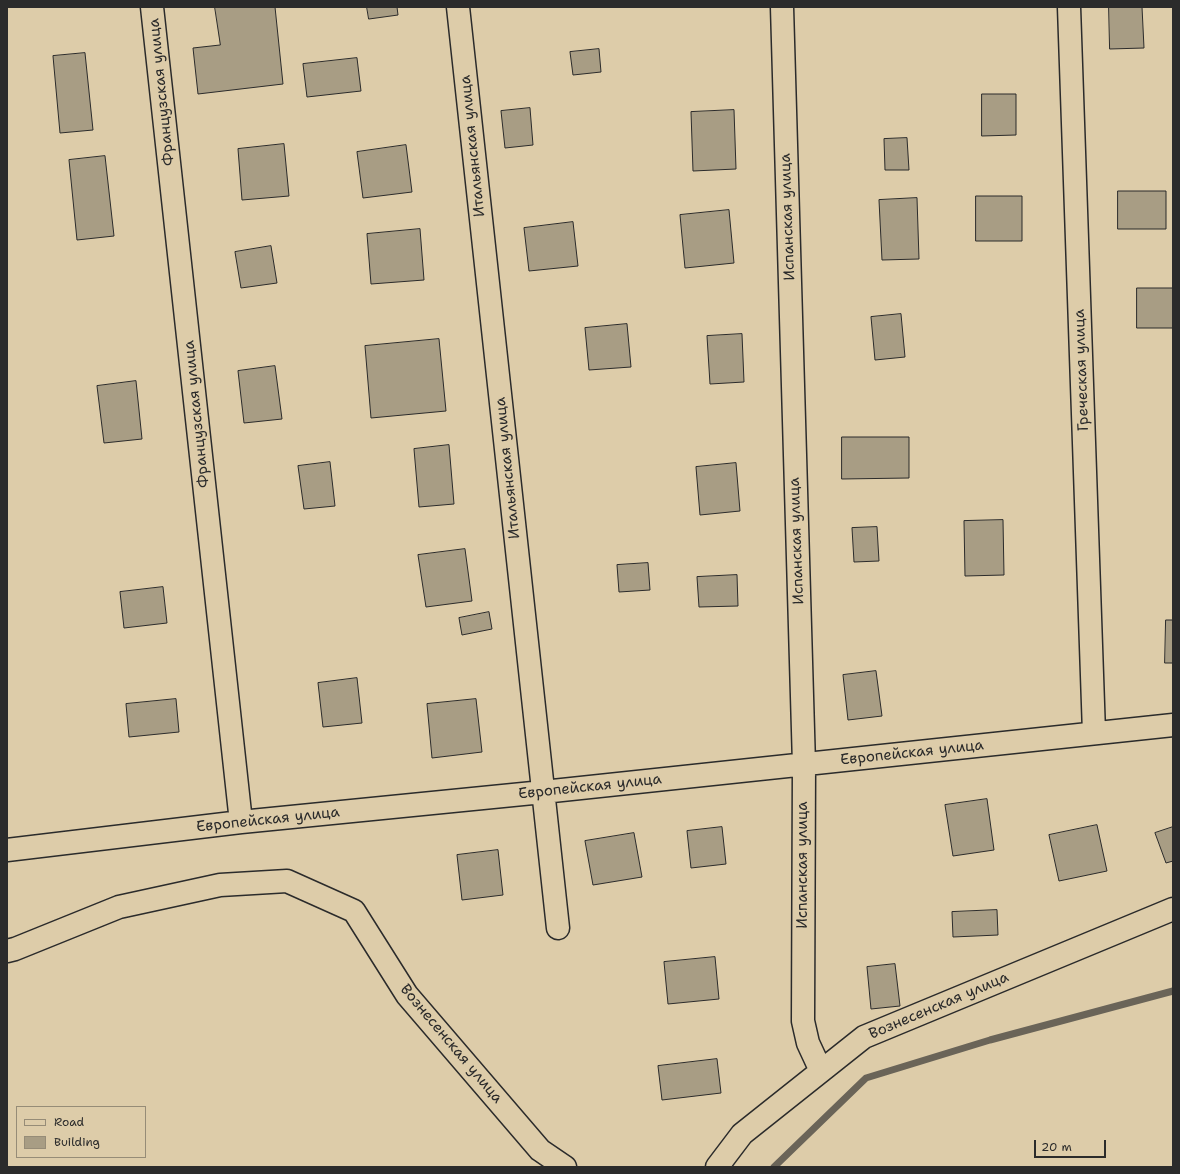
<!DOCTYPE html>
<meta charset="utf-8">
<style>
body{margin:0}
#map{position:relative;width:1180px;height:1174px;overflow:hidden;background:#ddcca9;font-family:"Shantell Sans",sans-serif}
canvas{display:block}
.frame{position:absolute;inset:0;border:8px solid #2b2b2b;pointer-events:none}
.legend{position:absolute;left:16px;top:1106px;width:130px;height:52px;box-sizing:border-box;background:#ddcca9;border:1px solid #968c77;margin:0;padding:5px 7px;list-style:none;font-size:12px;color:#2b2b2b}
.legend li{display:flex;align-items:center;gap:8px;height:20px}
.legend b{width:20px;border:1px solid #968c77}
.scale{position:absolute;left:1034px;top:1140px;width:72px;height:18px;box-sizing:border-box;border:2px solid #2b2b2b;border-top:0;padding-left:5px;font-size:12px;line-height:14px;white-space:nowrap;color:#2b2b2b;-webkit-text-stroke:3px #ddcca9;paint-order:stroke}
</style>
<div id="map">
<canvas width="1180" height="1174"></canvas>
<div class="frame"></div>
<ul class="legend">
<li><b style="height:5px;background:#ddcca9"></b>Road</li>
<li><b style="height:11px;background:#a89d84"></b>Building</li>
</ul>
<div class="scale">20 m</div>
</div>
<script>
const ctx = document.querySelector('canvas').getContext('2d');
ctx.lineJoin = 'round';
function stroke(path, color, width, dash) { ctx.strokeStyle = color; ctx.lineWidth = width; ctx.lineCap = dash ? 'butt' : 'round'; ctx.setLineDash(dash || []); ctx.stroke(path); }
function paint(path, color) { ctx.fillStyle = color; ctx.fill(path, 'evenodd'); }
function label(font, color, halo, rows, align = 'center') {
  ctx.font = font + ' "Shantell Sans",sans-serif'; ctx.lineWidth = 3; ctx.setLineDash([]); ctx.textBaseline = 'middle'; ctx.strokeStyle = halo; ctx.fillStyle = color; for (const [text, x, y, turn = 0] of rows) {
    ctx.save(); ctx.translate(x, y); ctx.rotate((+turn || 0) * Math.PI / 180); ctx.textAlign = isNaN(turn) ? turn : align; if (halo) ctx.strokeText(text, 0, 0); ctx.fillText(text, 0, 0); ctx.restore();
  }
}
const stream = new Path2D(`
 M774,1167L866,1078L990,1040L1173,991`);
const building = new Path2D(`
 M215,7H275L283,84L198,94L193,48L220,45Z
 M367,7H397L398,15L369,19Z
 M1109,7H1142L1144,48L1110,49Z
 M599,49L601,72L573,75L570,52Z
 M85,53L93,130L60,133L53,56Z
 M357,58L361,91L307,97L303,64Z
 M982,94H1016V135L982,136Z
 M530,108L533,145L505,148L501,111Z
 M734,110L736,169L693,171L691,112Z
 M907,138L909,170H885L884,139Z
 M284,144L289,196L242,200L238,149Z
 M406,145L412,192L363,198L357,152Z
 M105,156L114,236L77,240L69,160Z
 M1118,191H1166V229H1118Z
 M976,196H1022V241H976Z
 M917,198L919,259L882,260L879,200Z
 M729,210L734,263L685,268L680,215Z
 M573,222L578,266L529,271L524,228Z
 M420,229L424,280L371,284L367,234Z
 M271,246L277,283L241,288L235,252Z
 M1137,288H1173V328H1137Z
 M901,314L905,357L875,360L871,317Z
 M627,324L631,367L589,370L585,328Z
 M742,334L744,382L710,384L707,336Z
 M439,339L446,411L371,418L365,346Z
 M275,366L282,419L244,423L238,371Z
 M136,381L142,439L104,443L97,386Z
 M842,437H909V478L842,479Z
 M449,445L454,504L419,507L414,449Z
 M330,462L335,506L304,509L298,466Z
 M736,463L740,511L700,515L696,467Z
 M1003,520L1004,575L965,576L964,521Z
 M877,527L879,561L854,562L852,528Z
 M465,549L472,601L426,607L418,555Z
 M648,563L650,590L619,592L617,565Z
 M737,575L738,606L699,607L697,577Z
 M163,587L167,623L124,628L120,592Z
 M489,612L492,629L462,635L459,618Z
 M1166,620H1173V663H1165Z
 M876,671L882,716L848,720L843,675Z
 M357,678L362,723L323,727L318,683Z
 M176,699L179,732L129,737L126,704Z
 M476,699L482,752L432,758L427,704Z
 M987,799L994,850L953,856L945,805Z
 M1097,825L1107,871L1059,881L1049,835Z
 M722,827L726,864L691,868L687,831Z
 M1173,827V861L1166,863L1155,833Z
 M634,833L642,877L593,885L585,841Z
 M498,850L503,895L462,900L457,855Z
 M997,910L998,935L953,937L952,912Z
 M715,957L719,999L668,1004L664,962Z
 M895,964L900,1006L871,1009L867,967Z
 M717,1059L721,1093L662,1100L658,1066Z`);
const minor = new Path2D(`
 M152,7L241,822
 M458,7L558,928
 M782,7L804,765L803,1021L808,1043L821,1071
 M1069,7L1094,733
 M7,850L241,822L543,792L1173,725
 M7,951L15,949L119,907L220,885L287,881L354,911L407,995L540,1150L565,1167
 M717,1167L742,1134L864,1037L1173,909`);
const streetNames = [
 ["Французская улица",162,92,-96],
 ["Итальянская улица",473,146,-96],
 ["Испанская улица",788,217,-92],
 ["Греческая улица",1082,370,-92],
 ["Французская улица",197,414,-96],
 ["Итальянская улица",508,468,-96],
 ["Испанская улица",797,541,-92],
 ["Европейская улица",912,753,-6],
 ["Европейская улица",590,787,-6],
 ["Европейская улица",268,820,-6],
 ["Испанская улица",803,865,-90],
 ["Вознесенская улица",939,1006,-23],
 ["Вознесенская улица",451,1044,50]
];
stroke(stream, '#6a6458', 7);
paint(building, '#a89d84');
stroke(building, '#2b2b2b', 1);
stroke(minor, '#2b2b2b', 25);
stroke(minor, '#ddcca9', 22);
label('15px', '#2b2b2b', '#ddcca9', streetNames);
</script>
